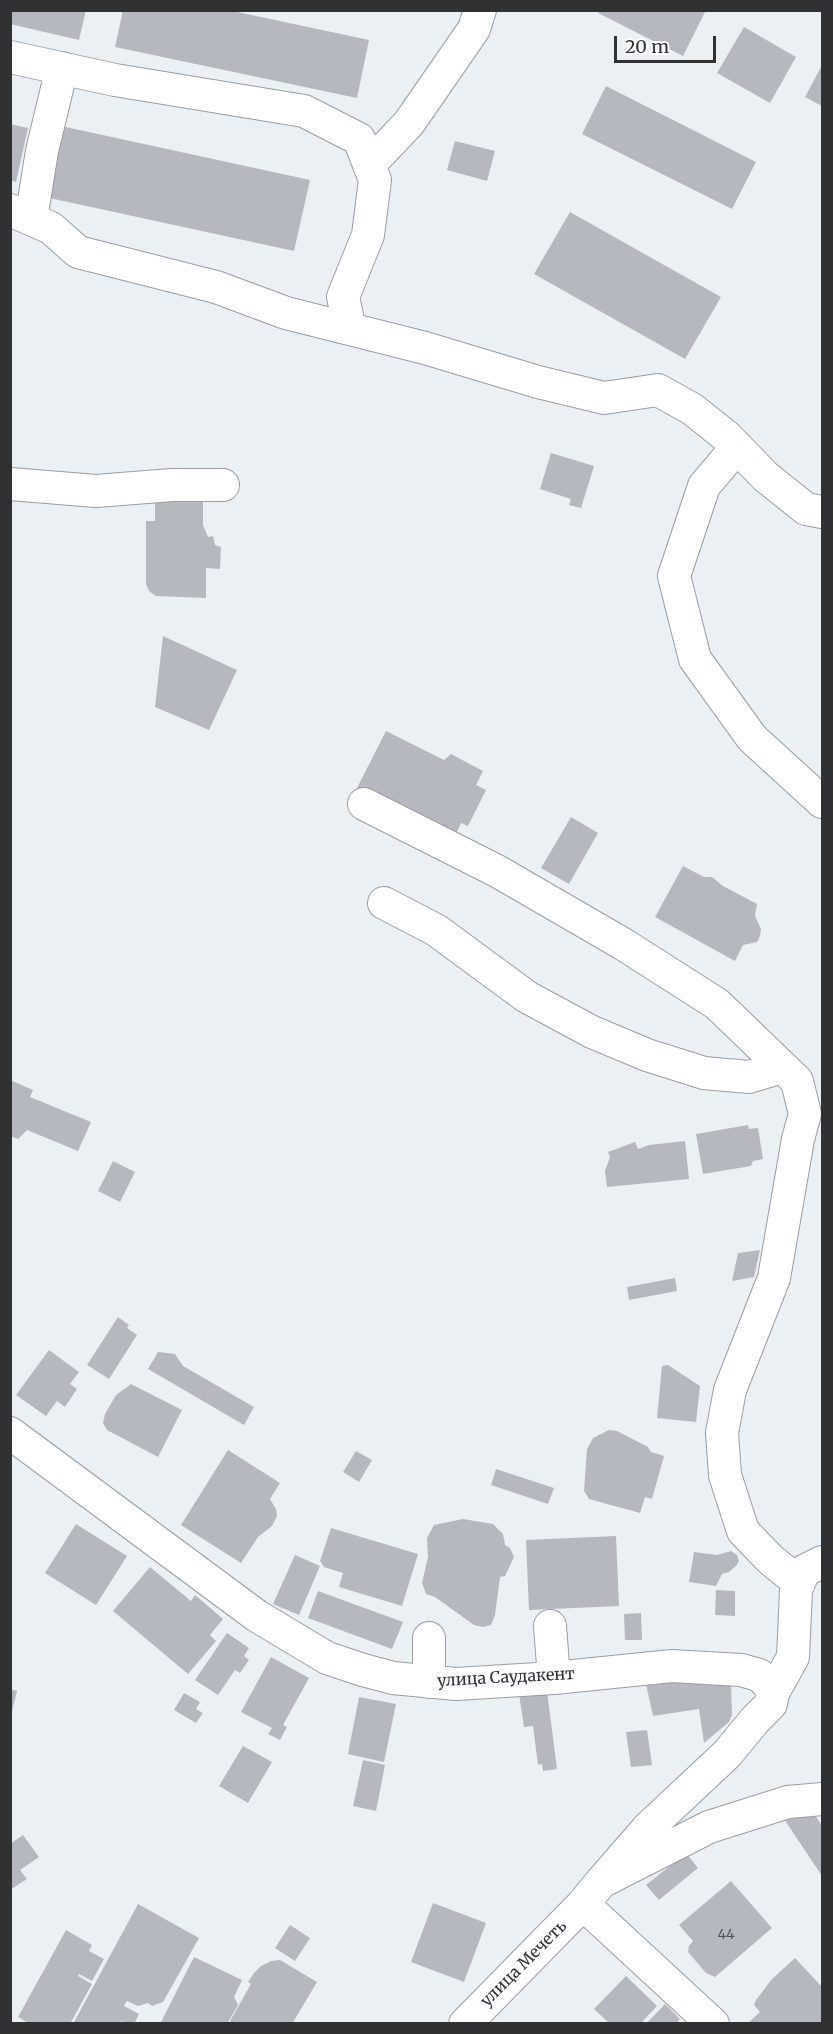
<!DOCTYPE html>
<meta charset="utf-8">
<style>
body{margin:0}
#map{position:relative;width:833px;height:2034px;overflow:hidden;background:#ebf0f5;font-family:Merriweather,serif}
canvas{display:block}
.frame{position:absolute;inset:0;border:12px solid #303133;pointer-events:none}
.scale{position:absolute;left:614px;top:36px;width:102px;height:27px;box-sizing:border-box;border:3px solid #303133;border-top:0;padding-left:8px;font-size:18px;line-height:21px;white-space:nowrap;color:#303133;-webkit-text-stroke:4px #fbfdff;paint-order:stroke}
</style>
<div id="map">
<canvas width="833" height="2034"></canvas>
<div class="frame"></div>
<div class="scale">20 m</div>
</div>
<script>
const ctx = document.querySelector('canvas').getContext('2d');
ctx.lineJoin = 'round';
function paint(path, color) { ctx.fillStyle = color; ctx.fill(path, 'evenodd'); }
function stroke(path, color, width, dash) { ctx.strokeStyle = color; ctx.lineWidth = width; ctx.lineCap = dash ? 'butt' : 'round'; ctx.setLineDash(dash || []); ctx.stroke(path); }
function label(font, color, halo, rows, align = 'center') {
  ctx.font = font + ' Merriweather,serif'; ctx.lineWidth = 6; ctx.setLineDash([]); ctx.textBaseline = 'middle'; ctx.strokeStyle = halo; ctx.fillStyle = color; for (const [text, x, y, turn = 0] of rows) {
    ctx.save(); ctx.translate(x, y); ctx.rotate((+turn || 0) * Math.PI / 180); ctx.textAlign = isNaN(turn) ? turn : align; if (halo) ctx.strokeText(text, 0, 0); ctx.fillText(text, 0, 0); ctx.restore();
  }
}
const building = new Path2D(`
 M10,10H86L79,40L10,24Z
 M123,10H228L369,40L357,98L115,47Z
 M600,10H706L683,56L598,13Z
 M744,27L796,57L770,103L717,73Z
 M822,65V106L805,97Z
 M606,86L756,162L732,209L582,134Z
 M10,124L28,128L16,182L10,180Z
 M61,126L310,180L294,251L45,197Z
 M455,141L495,151L487,181L447,170Z
 M570,212L721,297L685,359L534,274Z
 M551,453L594,466L581,508L569,505L571,499L540,489Z
 M155,495H203V525L208,537L213,536L215,545L221,547L220,569L206,568V598L156,596L149,591L146,584V521H155Z
 M163,636L237,670L209,730L155,707Z
 M386,731L444,760L451,754L483,771L476,785L486,790L468,826L461,823L455,836L357,788Z
 M571,817L598,833L569,884L541,868Z
 M683,866L704,877H712L723,886L757,904L755,916L761,929L760,936L757,942L743,945L735,961L655,917Z
 M10,1080L33,1090L30,1097L91,1122L78,1151L27,1130L18,1139L10,1136Z
 M748,1125L749,1129L758,1128L763,1159L753,1161L751,1166L703,1174L696,1134Z
 M685,1141L689,1179L607,1187L605,1171L610,1157L608,1152L635,1142L638,1149L649,1145Z
 M113,1161L135,1172L120,1202L98,1191Z
 M760,1250L754,1277L732,1281L738,1253Z
 M675,1278L677,1291L629,1300L627,1287Z
 M118,1317L129,1325L127,1328L137,1335L109,1379L87,1365Z
 M49,1350L79,1372L70,1384L77,1389L65,1407L57,1401L46,1416L16,1395Z
 M158,1352L175,1354L183,1366L254,1407L244,1425L148,1369Z
 M668,1365L700,1386L696,1422L657,1418L662,1366Z
 M131,1384L182,1410L158,1457L107,1430L103,1423L105,1414L116,1395Z
 M609,1430L617,1431L648,1447L651,1452L664,1456L652,1499L645,1497L640,1513L589,1499L584,1491L587,1449L593,1438Z
 M228,1450L280,1483L270,1499L276,1509L277,1516L272,1526L258,1537L241,1563L181,1525Z
 M356,1451L372,1460L359,1482L343,1472Z
 M496,1469L554,1488L548,1504L491,1485Z
 M463,1519L493,1524L503,1534L505,1545L510,1548L514,1557L505,1576L500,1577L495,1615L491,1625L483,1627L474,1625L435,1597L426,1594L422,1583L428,1557L427,1538L434,1525Z
 M76,1524L127,1556L96,1605L45,1573Z
 M331,1528L418,1554L402,1606L339,1587L343,1573L324,1567L320,1561Z
 M616,1536L619,1606L529,1610L526,1540Z
 M731,1551L737,1555L739,1561L736,1566L729,1572L722,1574L716,1586L689,1582L694,1552L717,1555Z
 M295,1555L320,1566L299,1615L273,1604Z
 M150,1567L191,1601L195,1595L223,1619L210,1635L216,1641L188,1674L113,1611Z
 M716,1590L735,1591V1616L715,1615Z
 M318,1591L403,1622L392,1649L308,1618Z
 M641,1613L642,1640H625L624,1614Z
 M227,1633L249,1648L244,1656L249,1660L240,1673L235,1670L218,1695L195,1680Z
 M271,1657L309,1678L283,1725L287,1727L280,1740L268,1734L272,1728L241,1712Z
 M649,1679L731,1684L732,1715L729,1722L704,1743L699,1709L653,1716L646,1684Z
 M10,1689L17,1691L11,1715H10Z
 M547,1691L557,1769L543,1771L542,1764L538,1765L533,1726L524,1727L519,1694Z
 M184,1693L200,1702L196,1709L203,1713L196,1723L174,1710Z
 M359,1697L396,1704L384,1762L348,1754Z
 M647,1730L652,1765L631,1767L626,1732Z
 M243,1746L272,1762L248,1803L219,1786Z
 M363,1760L385,1765L376,1811L353,1806Z
 M811,1813L815,1815L822,1826V1876L784,1819Z
 M23,1835L39,1857L20,1870L27,1879L10,1890V1844Z
 M686,1853L698,1868L659,1900L646,1885Z
 M731,1881L772,1928L715,1977L706,1973L688,1952L689,1946L693,1941L679,1925Z
 M433,1903L486,1923L464,1982L411,1962Z
 M138,1904L199,1938L163,2002L152,2006L148,2003L138,2006L127,2001L124,2006L139,2014L134,2024H127L121,2021L120,2024H73Z
 M290,1925L310,1938L295,1961L275,1948Z
 M66,1930L92,1945L89,1951L104,1959L92,1981L79,1974L78,1976L92,1984L70,2024H30L18,2017Z
 M194,1957L242,1980L234,1997L238,2005L227,2024H160Z
 M795,1958L822,1987V2024H747L760,2012L754,2005L756,2000L772,1979Z
 M280,1960L317,1982L292,2024H235L230,2021L251,1984L248,1982L254,1973L261,1966L271,1961Z
 M626,1976L657,2006L640,2024H607L608,2022L594,2009Z
 M665,2004L680,2019L675,2024H646Z`);
const minor = new Path2D(`
 M10,57L115,80L304,111L359,139L375,180L368,235L343,297L350,329
 M369,165L409,123L474,29L480,10
 M10,210L51,228L78,252L216,287L286,313L425,348L538,382L604,398L658,390L692,409L726,436L766,477L806,509L822,512
 M31,219L42,151L62,68
 M737,447L704,486L674,576L695,659L752,738L822,802
 M10,484L96,491L172,485H223
 M364,804L497,871L623,944L717,1004L797,1081L805,1114L798,1139L774,1278L730,1390L722,1433L725,1475L743,1531L770,1559L799,1583
 M384,903L436,930L527,997L592,1032L647,1055L704,1073L749,1077L782,1067
 M10,1433L257,1616L327,1658L363,1670L393,1678L456,1684L554,1678L672,1666L741,1670L759,1675L770,1686L773,1693L771,1704L755,1720L727,1754L648,1828L601,1882
 M550,1626L554,1678
 M429,1638V1682
 M773,1693L793,1657L796,1590L804,1571L822,1562
 M583,1904L713,2024
 M465,2024L583,1904L601,1882L709,1827L788,1802L822,1799`);
const numberNames = [
 ["44",726,1935]
];
const streetNames = [
 ["улица Саудакент",506,1678,-3],
 ["улица Мечеть",524,1964,-45]
];
paint(building, '#b5b9bf');
stroke(minor, '#9a9ea3', 34);
stroke(minor, '#fff', 32);
label('14px', '#515356', null, numberNames);
label('16px', '#303133', '#fbfdff', streetNames);
</script>
